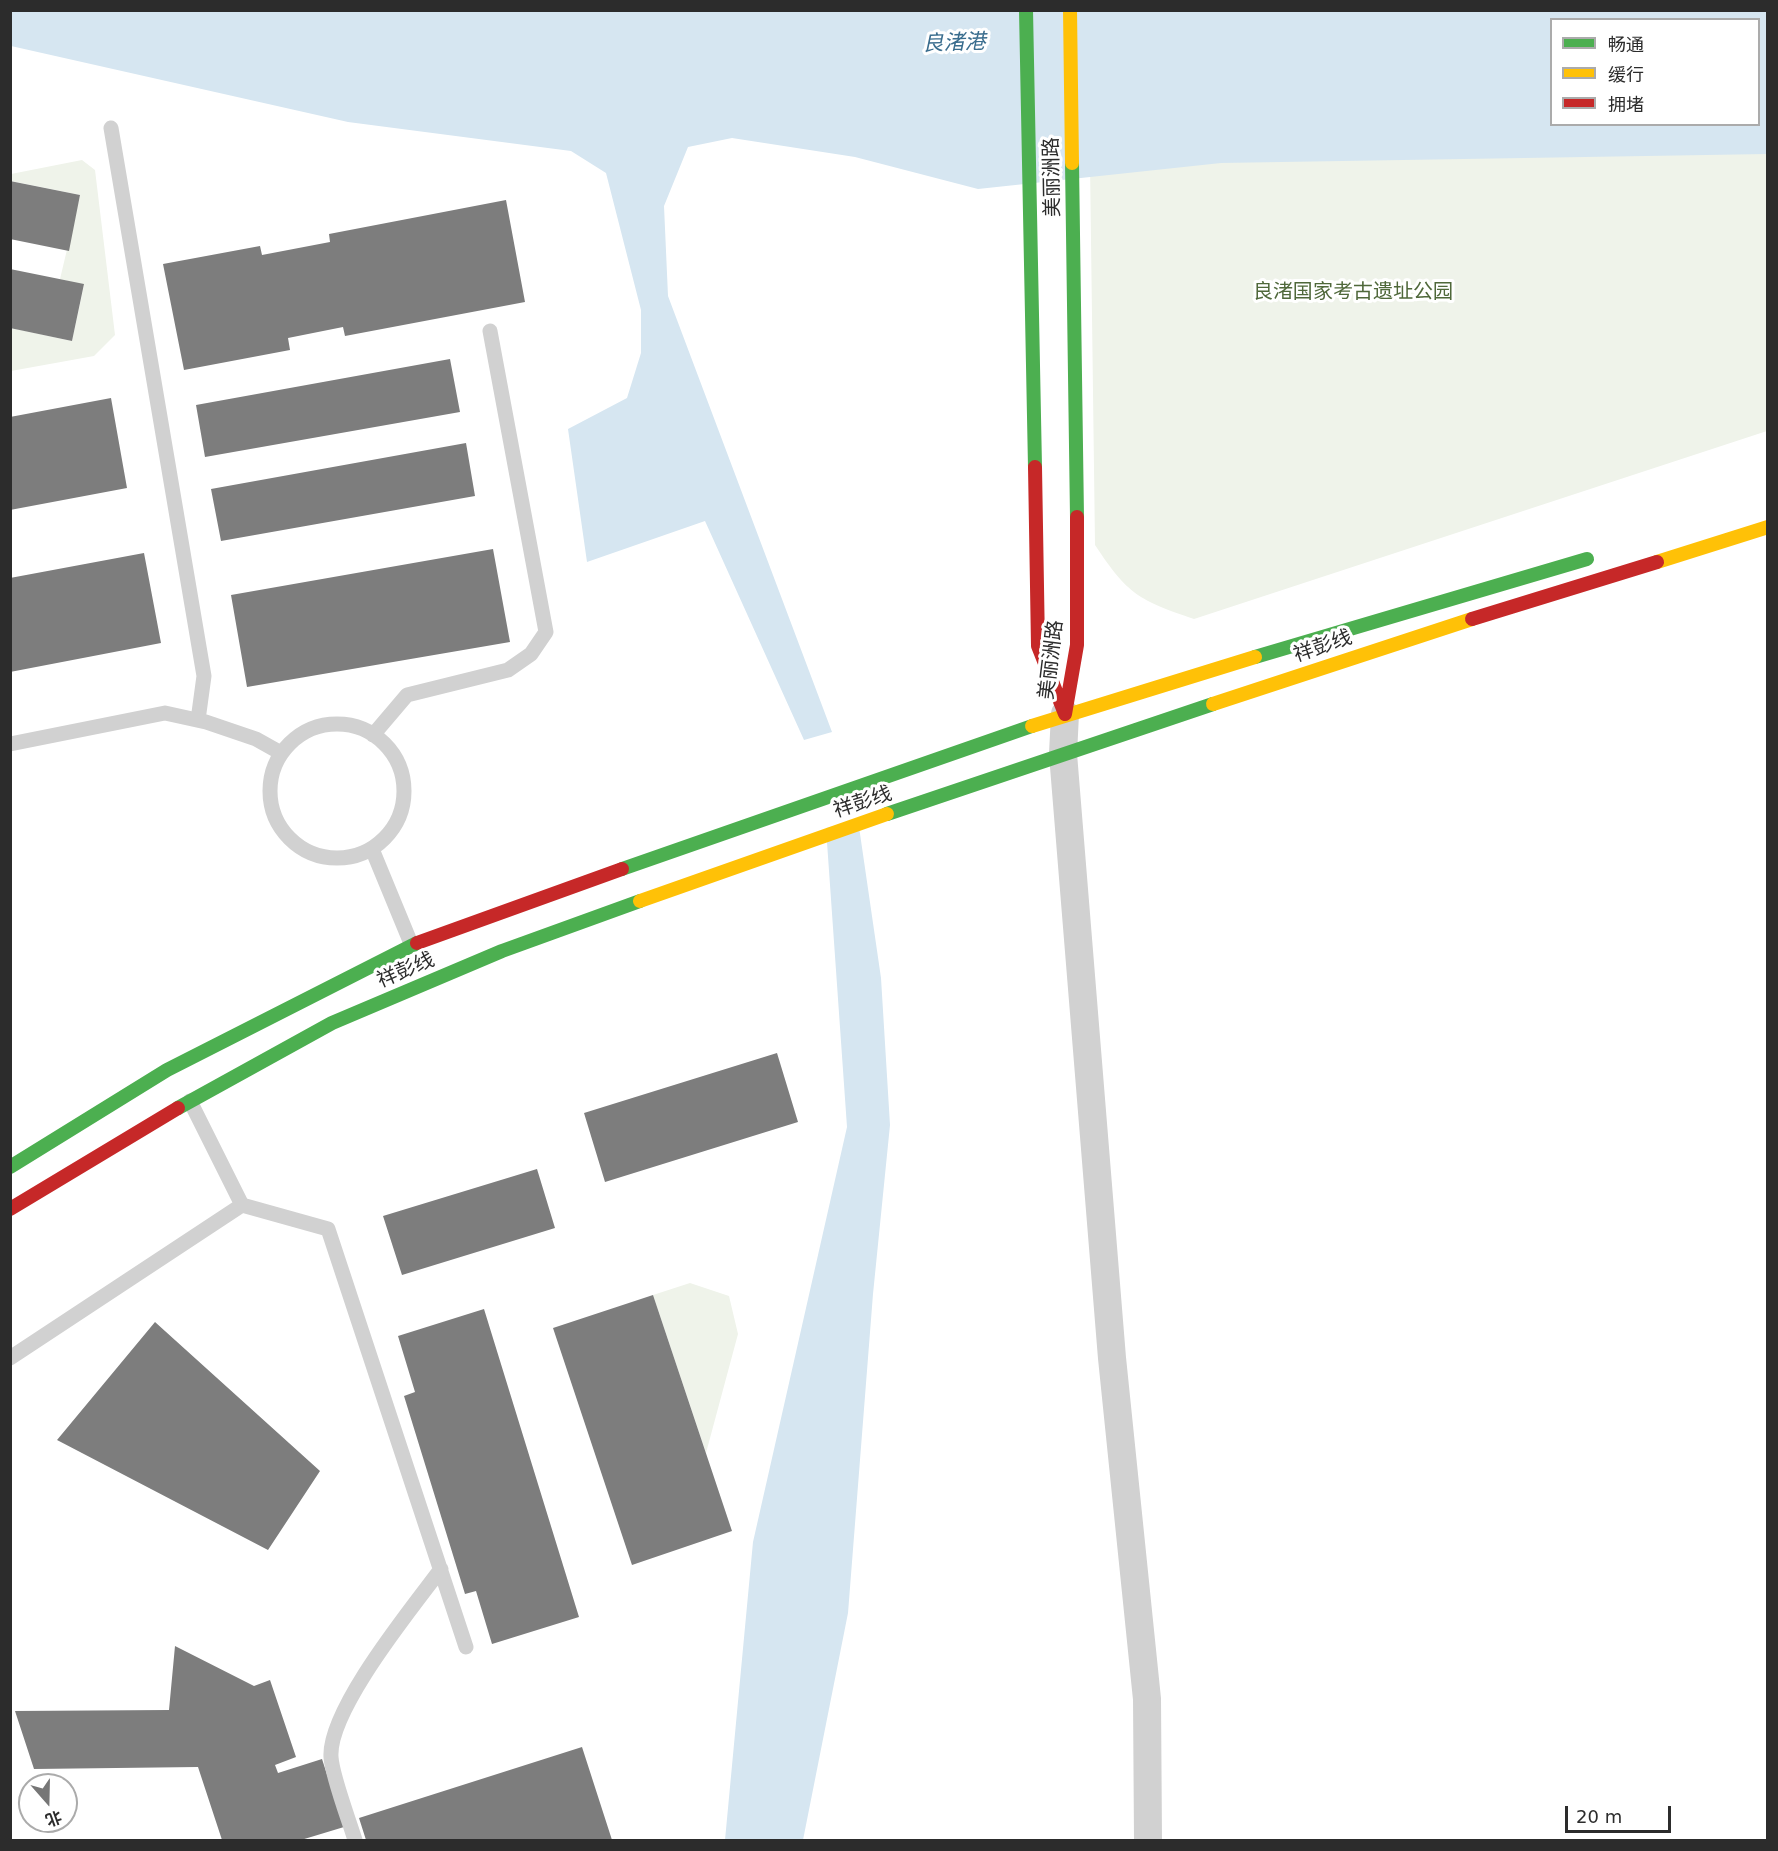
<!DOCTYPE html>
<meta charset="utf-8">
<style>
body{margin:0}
#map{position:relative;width:1778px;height:1851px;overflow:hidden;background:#fff;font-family:"DejaVu Sans","Noto Sans SC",sans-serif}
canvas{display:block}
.frame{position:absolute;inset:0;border:12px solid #2c2c2c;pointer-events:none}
.legend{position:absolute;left:1550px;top:18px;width:210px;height:108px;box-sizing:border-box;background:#fff;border:2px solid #ababab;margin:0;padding:8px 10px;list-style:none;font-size:18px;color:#2c2c2c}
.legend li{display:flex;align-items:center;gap:12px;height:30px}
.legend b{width:30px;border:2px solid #ababab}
.north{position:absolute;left:18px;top:1773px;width:60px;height:60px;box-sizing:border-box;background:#fff;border:2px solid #ababab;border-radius:50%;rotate:160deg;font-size:16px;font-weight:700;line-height:24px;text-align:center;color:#2c2c2c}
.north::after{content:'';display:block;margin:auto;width:21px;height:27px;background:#767676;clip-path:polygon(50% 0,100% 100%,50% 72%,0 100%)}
.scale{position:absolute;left:1565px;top:1806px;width:106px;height:27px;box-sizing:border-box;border:3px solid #2c2c2c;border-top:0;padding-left:8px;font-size:18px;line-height:21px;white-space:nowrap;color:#2c2c2c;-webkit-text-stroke:4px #fff;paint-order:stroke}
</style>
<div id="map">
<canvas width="1778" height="1851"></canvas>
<div class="frame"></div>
<ul class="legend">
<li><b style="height:8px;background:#4caf50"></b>畅通</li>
<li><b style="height:8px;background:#ffc107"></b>缓行</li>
<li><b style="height:8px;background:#c62828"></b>拥堵</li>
</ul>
<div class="north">北</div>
<div class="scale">20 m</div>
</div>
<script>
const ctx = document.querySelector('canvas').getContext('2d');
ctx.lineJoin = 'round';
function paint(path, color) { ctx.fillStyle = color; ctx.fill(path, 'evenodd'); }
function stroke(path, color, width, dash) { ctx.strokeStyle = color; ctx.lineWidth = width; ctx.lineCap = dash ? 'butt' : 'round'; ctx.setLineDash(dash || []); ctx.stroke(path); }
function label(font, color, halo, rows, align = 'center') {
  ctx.font = font + ' "DejaVu Sans","Noto Sans SC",sans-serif'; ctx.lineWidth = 6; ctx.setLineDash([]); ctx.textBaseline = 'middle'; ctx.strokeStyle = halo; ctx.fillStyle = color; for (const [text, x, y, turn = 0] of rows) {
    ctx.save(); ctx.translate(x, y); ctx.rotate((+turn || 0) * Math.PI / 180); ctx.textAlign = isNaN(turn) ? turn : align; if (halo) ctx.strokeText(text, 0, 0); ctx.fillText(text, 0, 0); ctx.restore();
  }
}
const green = new Path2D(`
 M1088,11H1767V431L1194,619C1139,600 1128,595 1095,545ZM1552,20H1758V124H1552Z
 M82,160L95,170L115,335L94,356L11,371V328L72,341L84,285L60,279L80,195L11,181V174Z
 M690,1283L729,1296L738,1334L706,1453L653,1295Z`);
const water = new Path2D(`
 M11,10L1767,11V154L1221,163L978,189L855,157L732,138L688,147L664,206L668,296L832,732L804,740L705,521L587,562L568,429L627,398L641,353V310L606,173L571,151L348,122L11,46ZM1552,20H1758V124H1552Z
 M858,820L881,978L890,1125L873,1294L848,1613L803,1840H725L753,1542L847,1127L826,828Z`);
const building = new Path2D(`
 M10,181L80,195L69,251L10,239Z
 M506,200L525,302L345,336L343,327L288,338L290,350L184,370L163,264L260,246L262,255L330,242L329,234Z
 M10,269L84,284L72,341L10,328Z
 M450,359L460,412L205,457L196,405Z
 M111,398L127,488L10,510V417Z
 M466,443L475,496L221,541L211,489Z
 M493,549L510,642L247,687L231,595Z
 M144,553L161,643L10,672V578Z
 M777,1053L798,1122L605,1182L584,1113Z
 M537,1169L555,1228L402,1275L383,1216Z
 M653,1295L732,1531L632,1565L553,1328Z
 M484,1309L579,1617L492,1644L476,1591L465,1594L404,1396L415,1392L398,1336Z
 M155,1322L320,1471L268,1550L57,1440Z
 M175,1646L254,1686L270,1680L296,1757L275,1765L278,1773L322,1759L344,1827L301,1840H222L198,1767L34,1769L15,1711L169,1710Z
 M582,1747L612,1840H366L359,1818Z`);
const lane = new Path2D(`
 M111,128L204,676L198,720
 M270 791a67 67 0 1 1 134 0a67 67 0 1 1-134 0Z
 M373,735L407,695L508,670L531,654L546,632L490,331
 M10,744L165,713L206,722L256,739L281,753
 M372,849L412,946
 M190,1101L242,1205
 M10,1358L242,1205L328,1229L466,1647
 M355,1840C349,1820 332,1776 331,1757C328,1710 412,1608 441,1569`);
const street = new Path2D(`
 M1065,714L1063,754L1112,1358L1147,1699L1148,1840`);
const fast = new Path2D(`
 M1026,10L1035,467
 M1072,163L1077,517
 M1255,657L1587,559
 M887,814L1213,704
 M622,869L1032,726
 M178,1108L332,1023L502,951L640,901
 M10,1167L167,1070L417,943`);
const slow = new Path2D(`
 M1070,10L1072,163
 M1657,562L1768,527
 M1213,704L1472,619
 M1032,726L1255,657
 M640,901L887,814`);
const jam = new Path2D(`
 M1035,467L1038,646L1065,714
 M1472,619L1657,562
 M1065,714L1077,645V517
 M417,943L622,869
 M10,1209L178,1108`);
const streetNames = [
 ["美丽洲路",1053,177,-91],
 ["祥彭线",1323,647,-19],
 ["美丽洲路",1052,660,-83],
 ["祥彭线",863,803,-18],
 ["祥彭线",406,971,-23]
];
const parkNames = [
 ["良渚国家考古遗址公园",1353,293]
];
const waterNames = [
 ["良渚港",954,44,-2]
];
paint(green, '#eff3ea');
paint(water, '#d6e6f1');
paint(building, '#7d7d7d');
stroke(lane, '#d1d1d1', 15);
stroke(street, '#d1d1d1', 28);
stroke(fast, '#4caf50', 14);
stroke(slow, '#ffc107', 14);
stroke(jam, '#c62828', 14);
label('20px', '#2c2c2c', '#fff', streetNames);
label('20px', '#4f683a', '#fff', parkNames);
label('italic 21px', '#3a6d8e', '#fff', waterNames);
</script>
